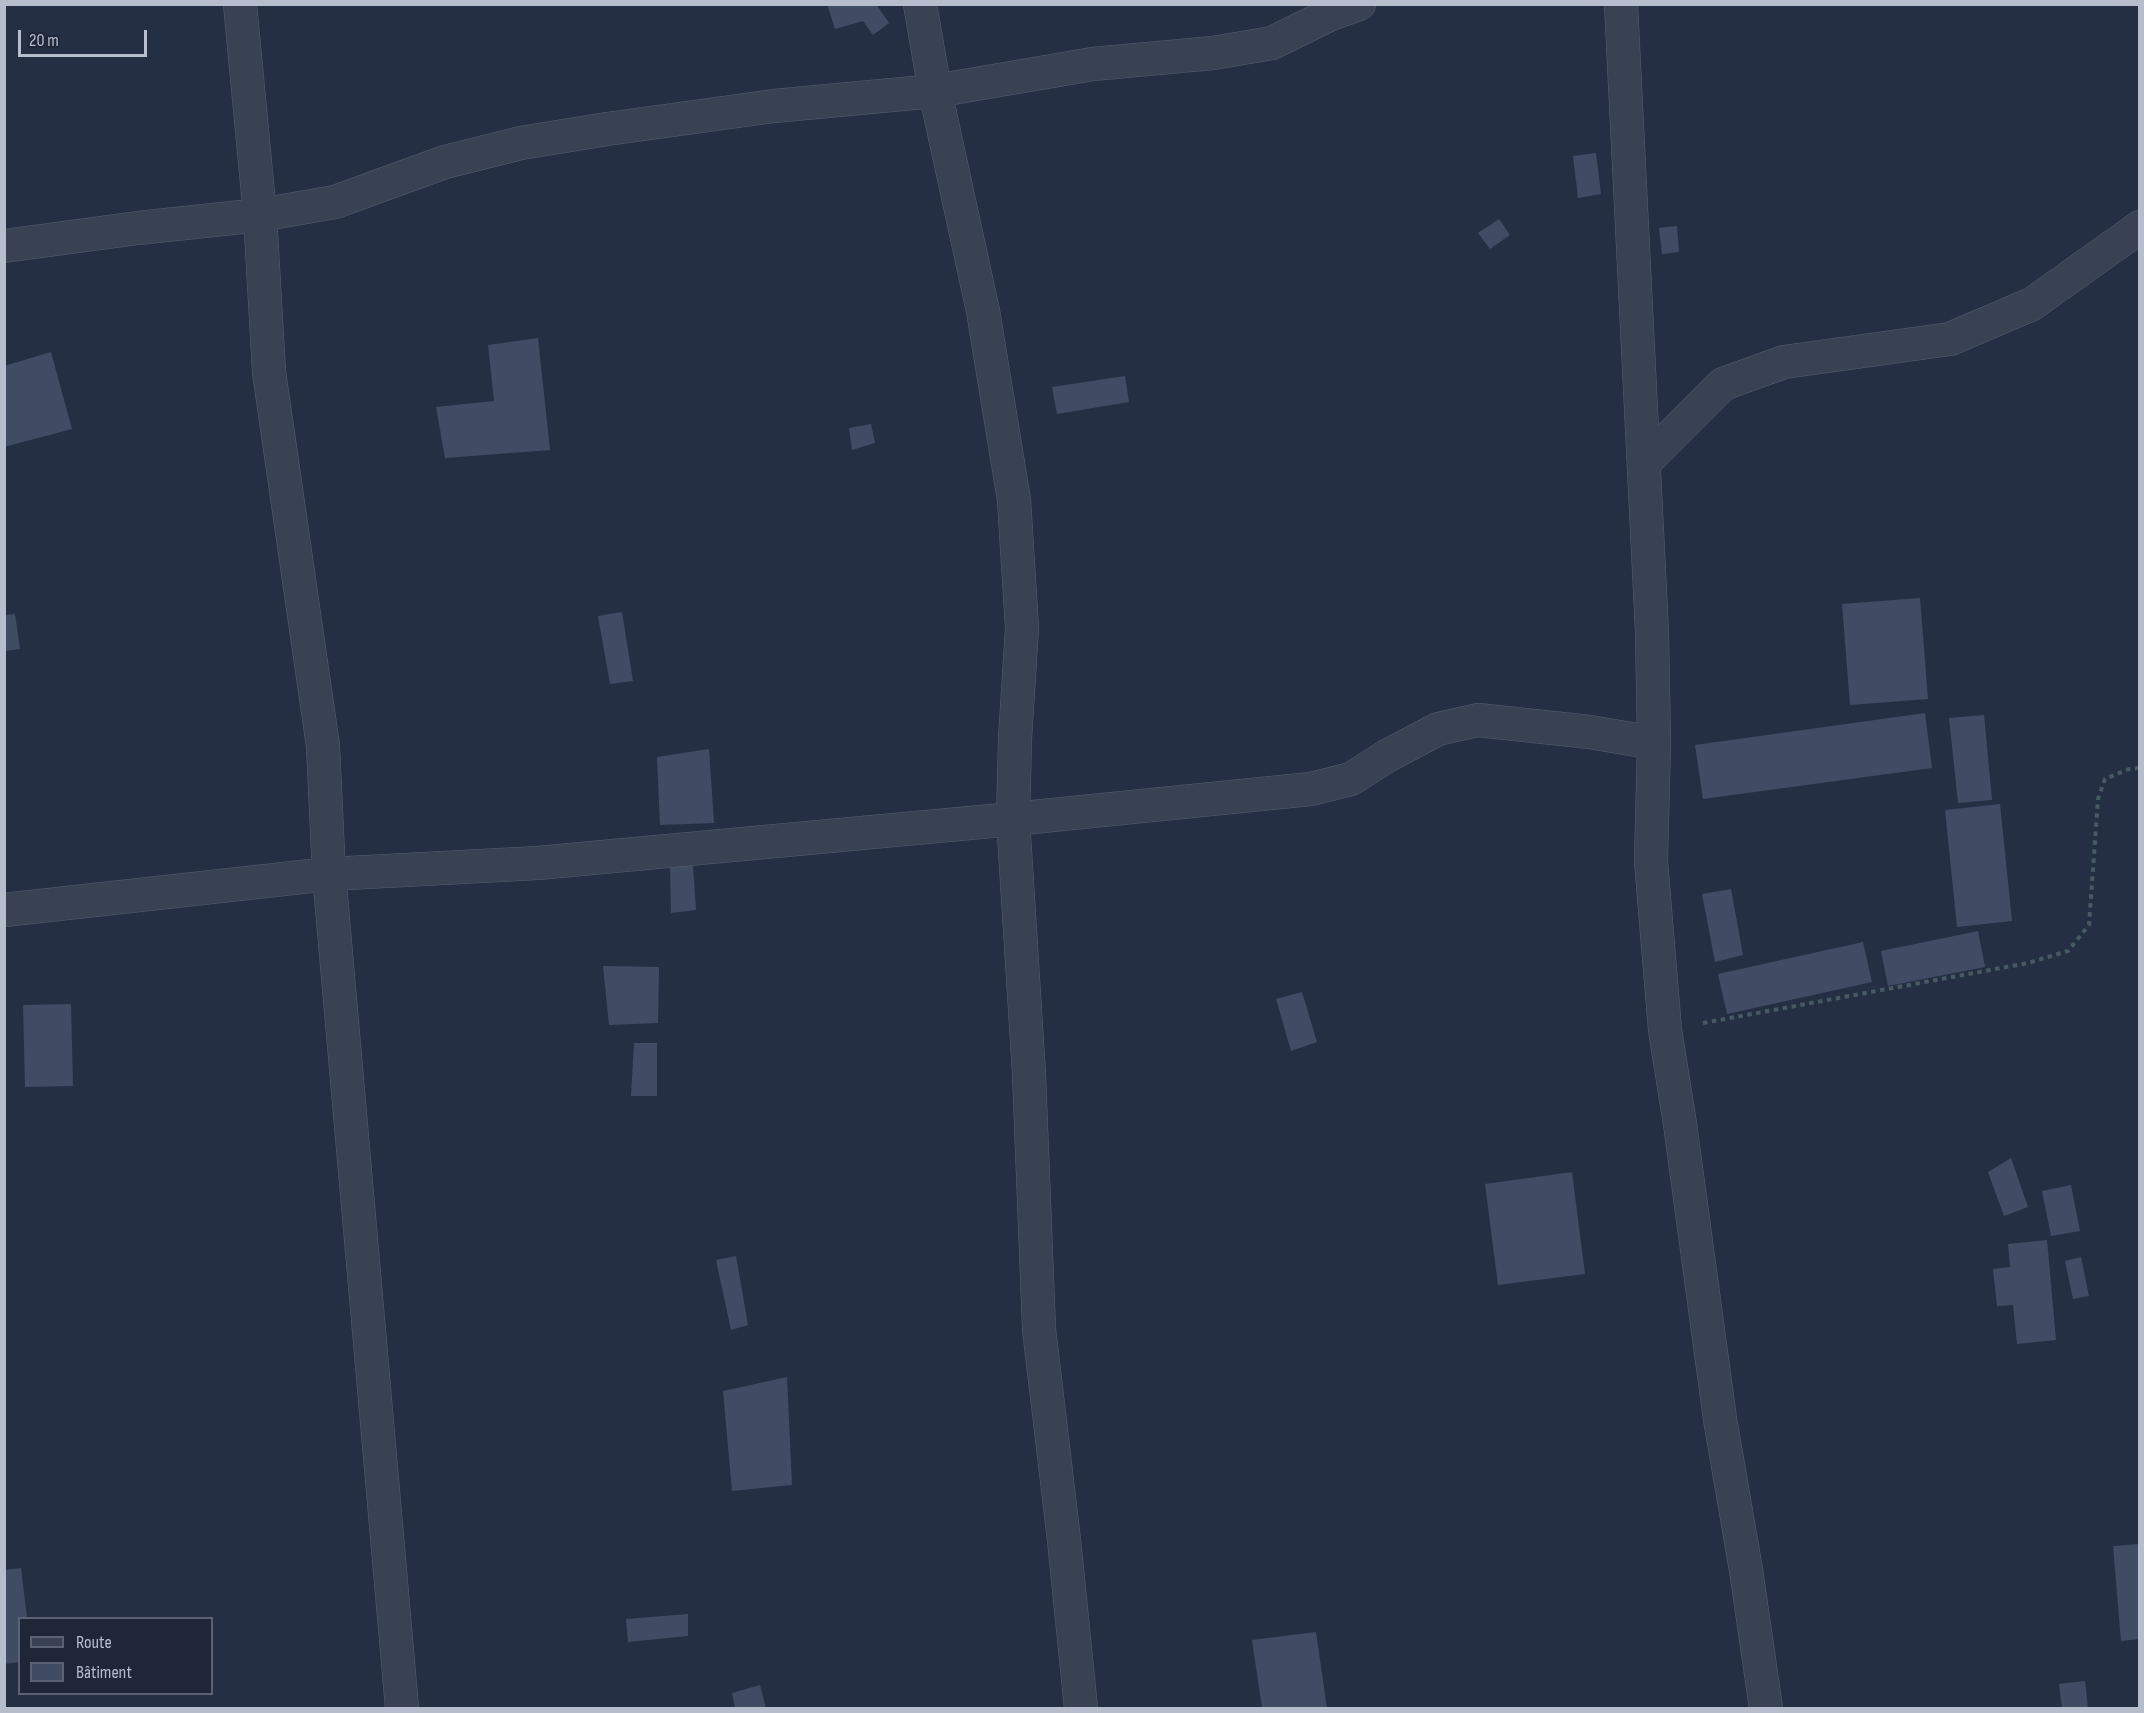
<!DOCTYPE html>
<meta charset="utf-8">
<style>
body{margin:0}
#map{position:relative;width:2144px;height:1713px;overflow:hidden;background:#252f44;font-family:"Sofia Sans Condensed",sans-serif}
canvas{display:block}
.frame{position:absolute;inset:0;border:6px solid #b6bdcd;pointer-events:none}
.legend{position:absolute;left:18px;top:1617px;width:195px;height:78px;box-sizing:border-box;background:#1e2638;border:2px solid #5b6274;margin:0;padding:8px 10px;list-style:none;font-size:18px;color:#b6bdcd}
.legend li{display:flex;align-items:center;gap:12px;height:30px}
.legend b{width:30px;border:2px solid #5b6274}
.scale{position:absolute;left:18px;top:30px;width:129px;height:27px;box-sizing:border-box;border:3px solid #b6bdcd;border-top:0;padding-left:8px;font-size:18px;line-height:21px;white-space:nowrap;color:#b6bdcd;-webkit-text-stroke:4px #1e2638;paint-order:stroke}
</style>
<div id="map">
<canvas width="2144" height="1713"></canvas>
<div class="frame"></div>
<ul class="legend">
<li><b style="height:8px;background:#394253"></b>Route</li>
<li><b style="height:16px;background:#404c64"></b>Bâtiment</li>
</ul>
<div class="scale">20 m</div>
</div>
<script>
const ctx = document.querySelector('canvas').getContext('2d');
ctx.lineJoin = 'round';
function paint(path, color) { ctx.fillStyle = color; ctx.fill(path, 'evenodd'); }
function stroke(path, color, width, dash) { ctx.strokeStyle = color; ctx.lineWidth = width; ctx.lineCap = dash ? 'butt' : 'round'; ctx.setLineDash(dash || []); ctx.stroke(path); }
const building = new Path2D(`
 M827,4H876L889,23L873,35L863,21L835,29Z
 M1596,153L1601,194L1578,198L1573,156Z
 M1499,219L1510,235L1490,249L1478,233Z
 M1677,226L1679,252L1662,254L1659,228Z
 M538,338L550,450L445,458L436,407L494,401L488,345Z
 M51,352L72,429L4,447V366Z
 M1125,376L1129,402L1057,414L1052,387Z
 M871,424L875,443L852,450L849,428Z
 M1920,598L1928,699L1850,705L1842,604Z
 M622,612L633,681L610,684L598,616Z
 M15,614L20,649L4,651V615Z
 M1925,713L1932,768L1703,799L1695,745Z
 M1984,715L1992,800L1958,803L1949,718Z
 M709,749L714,823L660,825L657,757Z
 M2000,804L2012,921L1957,927L1945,810Z
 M670,865L693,866L696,910L671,913Z
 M1731,889L1743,955L1715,962L1702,894Z
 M1978,931L1985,967L1888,986L1881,951Z
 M1863,942L1872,982L1727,1014L1718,974Z
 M603,966L659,967L658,1023L609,1025Z
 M1302,992L1317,1042L1291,1051L1276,999Z
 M71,1004L73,1086L25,1087L23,1005Z
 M634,1043H657V1096H631Z
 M2011,1158L2028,1207L2004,1216L1988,1172Z
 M1572,1172L1585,1274L1498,1285L1485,1184Z
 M2071,1185L2080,1231L2051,1236L2042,1191Z
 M2047,1240L2056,1340L2017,1344L2013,1305L1997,1306L1993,1269L2010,1267L2008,1244Z
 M736,1256L748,1325L731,1330L716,1260Z
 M2081,1257L2089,1296L2073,1299L2065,1261Z
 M787,1377L792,1485L732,1491L723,1391Z
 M2140,1544V1639L2121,1641L2113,1546Z
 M21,1568L27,1618H20V1662L4,1664V1570Z
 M688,1614V1636L628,1642L626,1619Z
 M1316,1632L1327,1708H1262L1252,1640Z
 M2085,1681L2088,1708H2062L2059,1684Z
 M760,1685L766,1708H735L732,1693Z`);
const path = new Path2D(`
 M1703,1023L2028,963L2068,951L2089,925L2098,799L2105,779L2129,769L2140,768`);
const minor = new Path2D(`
 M240,4L260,215L269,372L323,746L329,874L402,1708
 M920,4L935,91L983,311L1014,500L1022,628L1015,739L1013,819L1029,1074L1039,1329L1064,1540L1081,1708
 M1621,4L1652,632L1654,743L1651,861L1665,1030L1680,1124L1720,1419L1746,1570L1766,1708
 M4,246L138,228L260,215L335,202L445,162L521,143L607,129L774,106L935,91L1093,64L1213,53L1272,43L1331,14L1359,4
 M1644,463L1723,384L1784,362L1950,339L2032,304L2140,227
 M4,910L329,874L538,863L1013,819L1311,789L1351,779L1387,756L1438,729L1478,720L1590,732L1654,743`);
paint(building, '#404c64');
stroke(minor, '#575f70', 34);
stroke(path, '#455b61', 4, [4.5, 4.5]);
stroke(minor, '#394253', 33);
</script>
